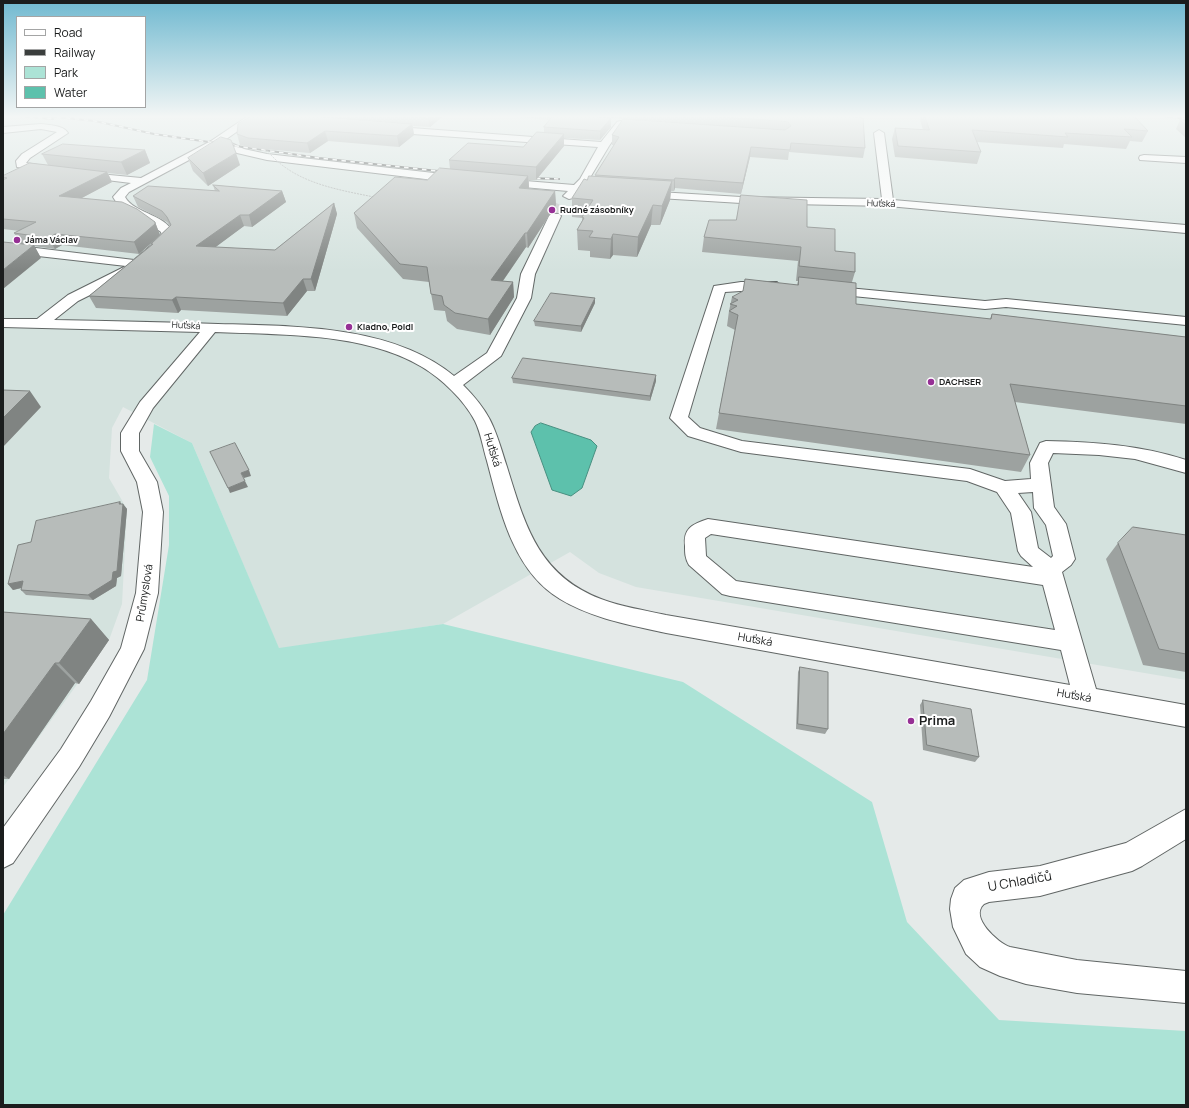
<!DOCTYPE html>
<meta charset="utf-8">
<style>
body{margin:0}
#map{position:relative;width:1189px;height:1108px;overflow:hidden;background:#e5eae9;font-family:Manrope,sans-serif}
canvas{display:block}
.frame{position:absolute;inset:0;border:4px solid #1b1d1d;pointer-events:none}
.legend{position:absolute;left:16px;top:16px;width:130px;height:92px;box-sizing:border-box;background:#fff;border:1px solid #a4a5a5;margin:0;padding:5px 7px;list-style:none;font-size:12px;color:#1b1d1d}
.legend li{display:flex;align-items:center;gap:8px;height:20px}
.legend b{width:20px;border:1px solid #a4a5a5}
</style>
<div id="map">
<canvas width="1189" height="1108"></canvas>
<div class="frame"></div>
<ul class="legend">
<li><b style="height:5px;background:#fff"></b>Road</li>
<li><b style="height:5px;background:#3b3e3d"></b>Railway</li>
<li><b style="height:11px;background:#ace3d6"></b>Park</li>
<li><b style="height:11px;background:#5dc1ac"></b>Water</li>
</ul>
</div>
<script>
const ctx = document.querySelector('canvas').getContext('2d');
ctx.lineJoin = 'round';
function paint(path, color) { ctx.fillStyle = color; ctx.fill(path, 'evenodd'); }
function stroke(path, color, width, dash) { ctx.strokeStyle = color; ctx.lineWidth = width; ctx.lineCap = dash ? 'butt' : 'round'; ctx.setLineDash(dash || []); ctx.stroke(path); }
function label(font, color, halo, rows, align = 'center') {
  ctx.font = font + ' Manrope,sans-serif'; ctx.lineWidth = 4; ctx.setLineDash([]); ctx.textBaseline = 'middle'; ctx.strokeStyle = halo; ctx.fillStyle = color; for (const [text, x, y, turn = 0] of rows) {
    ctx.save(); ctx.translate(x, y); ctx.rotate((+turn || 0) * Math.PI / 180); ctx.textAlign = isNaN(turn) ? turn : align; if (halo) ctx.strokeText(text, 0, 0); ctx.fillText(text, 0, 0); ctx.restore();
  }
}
const built = new Path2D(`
 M3,116H1186V680L636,587L599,573L570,552L443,624L279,649L192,443L123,407L112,428L109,478L127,509L122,604L109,640L3,787Z`);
const green = new Path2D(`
 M154,424L192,443L279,648L443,624L683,682L872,802L907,922L999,1020L1186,1031V1105H3V915L147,680L169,545V496L150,457Z`);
const water = new Path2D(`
 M541,423L591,440L597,446L582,488L571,496L552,490L531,432L535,426Z`);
const minorTunnel = new Path2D(`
 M555,216L561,205`);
const path = new Path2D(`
 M1174,116L1186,118`);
const minor = new Path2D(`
 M248,116H259L225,140L244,149L267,154L460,176L465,179L460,182L442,181L267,160L237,153L219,144L129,192L125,197C135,215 170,214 174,237L136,272L78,301L54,320C109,321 164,322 218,324C295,326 393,325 454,376L487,353L517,298L521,274L549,216L551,214H559L561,216L535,274L531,298L501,356L463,385C492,414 495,429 507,467C525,525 538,575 601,599C622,607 644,610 666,615L1070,685L1061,650L730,596L722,594L689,565C685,558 685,553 685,546C683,529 692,524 708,519L1033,567L1021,556L1018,551L1011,513L997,492L967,481L741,452L688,436L670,418L714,286L741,282H777L779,285L777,288L772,289L725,292L688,417L700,428L742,441L970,469L1005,481L1031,479L1030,463L1040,443L1046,441C1093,442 1141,445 1186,460V473L1135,459L1099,455L1053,453L1048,463L1054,507L1066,524L1075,559L1071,565L1062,572L1096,689L1186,705V727L666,633C630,625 591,618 560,599C513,571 500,510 487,461C483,448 481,433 475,421C464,400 442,379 422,367C364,332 281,335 215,332L153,408L139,433V451L157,482L163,512L158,593L144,649L109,717L79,767L13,863L3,868V828L61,749L91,701L121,648L136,593L143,512L137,482L121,451V433L140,402L200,332L3,327V319H37L68,295L126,266L3,252V244L134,260L162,236L161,232L143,219L120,208L113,197L121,188L131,183L82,177L77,174L78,172L141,178L211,141ZM1033,492L1034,508L1046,525L1053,556L1051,558L1038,548L1031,512L1018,493ZM711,534L1043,585L1055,630L736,581L706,556L705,538Z
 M620,121L634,122L639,125L634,128L622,127L609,146L585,186L605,188L610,191L605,194L579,192L573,198L569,199L563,196L568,191L501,185L496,182L501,179L574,185L580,179L598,147L384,132L379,129L384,126L601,142L617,122Z
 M41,124C49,125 63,125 68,133L30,158L26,163L55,168L56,170L55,172L17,167L16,161L22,154L57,132L41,129L3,133V127Z
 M879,130L884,133L893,200L1186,225V233L888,206L741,203L642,197L636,194L642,191L741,197L882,199L874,133Z
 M1144,155L1186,157V163L1140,160L1139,158L1140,156Z
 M827,286L985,301L1006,299L1186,317V325L1006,307L985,309L822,293L820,290L822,287Z
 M1186,809V839L1142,866L1132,871L1040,896L989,902L984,904C969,917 998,943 1010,947L1077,960L1186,971V1003L1077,993L1026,984L1000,976L980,967L966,954L953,927L950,909L951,899L955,888L964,880L989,872L1040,866L1126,843Z`);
const rail = new Path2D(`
 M20,116L53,119
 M48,116L95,121L154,134L319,158L447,172
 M1164,116L1186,119
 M527,178L559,179`);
const pathBridge = new Path2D(`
 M265,148C291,182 334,189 374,197`);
const wall = new Path2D(`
 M252,116H443L430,127L413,126L414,135L399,147L328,141L310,153L252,148L240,145L237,134Z
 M501,116H845L865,148L863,158L789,152L788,160L750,157L741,194L675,188L674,191H671L670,200L660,225H651L637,257L613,255L610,259L590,257V251L578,250L577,230L582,221V218L572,217V198L587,180L595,176V175L614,145H612V135L623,119L611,118V127L600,140L564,138V146L536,180H529V189L555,191L556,205L528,248L526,247L503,281L513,282L514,297L490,335L457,329L447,321L445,311L434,310L429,282L403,279L357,228L354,213L450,169L449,160L523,147L544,132V127L550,120Z
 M919,116H1134L1148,131L1142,142L1130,141L1126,149L1064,144L1063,148L977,142L981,152L977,164L895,157L892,139L895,128L923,130Z
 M1180,120H1186V138L1176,129Z
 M145,150L150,163L127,175L108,173L112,182L81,198L155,222L160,235L170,226L167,222L138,207L133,196L215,191L213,185L282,191L286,202L252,227L244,226L215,247L275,250L334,203L337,214L315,291H307L287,316L181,310L178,313L96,308L89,296L151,245V244L154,241L139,254L62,245L55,249L34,246L41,258L21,244L14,233L20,231L3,229V176L48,165L42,154Z
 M188,158L240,165L208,186L193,171Z
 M807,227L835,251L855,272L852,282L856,304L990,319L992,314L1186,337V424L1015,402L1030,455L1021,472L716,429L719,413L735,330L727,326L729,311L732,297L797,285L798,281H796L798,261L702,252L704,237Z
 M595,303L581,332L535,326L534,321Z
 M512,378L656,381L650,401L513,383Z
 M120,502L121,504H123L127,509L121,576L117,578L116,586L93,600L26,595L21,590L22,588L13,590L8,584L31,542Z
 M1186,535V672L1143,665L1106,559L1118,543Z
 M3,612L91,619L109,640L79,684L75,683L9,779H3Z
 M800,667L828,729L825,734L796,729L798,672Z
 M923,700L979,757L975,762L923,750L920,705Z`);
const shadedWall = new Path2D(`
 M430,116H443L430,127L428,118Z
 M611,118V127L600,140V131Z
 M412,124L414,135L399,147L397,136Z
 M325,131L328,141L310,153L307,143Z
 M564,134V146L536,180V167Z
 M751,147L750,157L741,194L743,183Z
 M145,150L150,163L127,175L121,162Z
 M236,153L240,165L208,186L203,173Z
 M107,172L112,182L65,207L59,196Z
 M528,176L529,189L519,188Z
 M675,178V188L674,191V180Z
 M672,181L670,200L660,225L662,206Z
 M282,191L286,202L252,227L249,215Z
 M555,191L556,205L528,248L527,233Z
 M334,203L337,214L315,291L311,279Z
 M653,205L651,225L637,257L638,237Z
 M240,215L244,226L201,258L196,246Z
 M155,222L160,235L139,254L134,242Z
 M525,233L526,247L493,295L491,280Z
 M55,234L62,245L55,249L49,238Z
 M613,234V255L610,259L611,239Z
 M34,245L41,258L3,289V270Z
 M303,279L307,291L287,316L283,303Z
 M513,282L514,297L490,335L488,319Z
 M176,297L181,310L178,313L172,300Z
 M595,298V303L581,332V326Z
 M656,375V381L650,401V396Z
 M30,391L41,407L3,447V418Z
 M249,470L251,476L244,478L241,473Z
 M245,481L248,487L230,493L228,488Z
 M120,502L123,507V504L127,509L121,576L117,578L116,586L93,600L88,595L113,572Z
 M23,581L28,586L13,590L8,584Z
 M91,619L109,640L79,684L59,663Z
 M55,663L75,683L9,779L3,775V734Z`);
const building = new Path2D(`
 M252,116H311L412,124L397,136L325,131L307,143L248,138L237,134L238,124Z
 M412,116H430L428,118Z
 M553,116H586L611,118L600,131L544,127Z
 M708,116H845L863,118L865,148L791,143L790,150L751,147L743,183L675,178L674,180L595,175L619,137L612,135L623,119L785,130L791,126L788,122Z
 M925,116H1134L1148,131L1124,129L1132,137L1065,133L1068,137L972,130L981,152L898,146L895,128L929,130Z
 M1180,120H1186V125Z
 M537,132L564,134L536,167L449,160L468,143L523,147Z
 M221,137L231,140L236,153L203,173L188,158Z
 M63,144L145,150L121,162L42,154Z
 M30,163L107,172L59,196L122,202L137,209L155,222V224L134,242L55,234L49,238L14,233L36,222L3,219V180L7,178L3,177V176Z
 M440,168L528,176L519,188L555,191L527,233H525L491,280L513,282L488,319L455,313L444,305L442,296L431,294L427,267L400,264L354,213L395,177L427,180Z
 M589,176L672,181L662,206L653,205L638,237L613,234L611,239L589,237L593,231L577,230L584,218L582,217L593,200L572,198L584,179L587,180Z
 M213,185L282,191L249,215H240L196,246L275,250L334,203L311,279H303L283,303L176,297L172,300L89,296L153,244H151L171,225L167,217L162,211L133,196L148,186L219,191Z
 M741,195L807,200V227L835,229V251L855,253V272L799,266L801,247L704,237L709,220H736Z
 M3,242L34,245L3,270Z
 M799,277L856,283V304L991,319L992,314L1186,337V406L1010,384L1030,455L719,413L738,315L729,311L737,306L730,304L738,300L732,297L743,291L745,279L798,285Z
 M551,293L595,298L581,326L534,321Z
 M523,358L656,375L650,396L512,378Z
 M3,390L30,391L3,418Z
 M235,443L249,470L241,473L245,481L228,488L210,452Z
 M120,502L119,504H123L117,571L113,572L112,580L88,595L21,590L23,581L8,584L18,545L31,542L36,521Z
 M1133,527L1186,535V654L1159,649L1118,543Z
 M3,612L91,619L59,663H55L3,734Z
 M800,667L828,672V729L798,724Z
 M923,700L971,709L979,757L927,745Z`);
const markers = [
 [552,210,4,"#963095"],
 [17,240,4,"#963095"],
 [349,327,4,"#963095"],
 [931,382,4,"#963095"],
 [911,721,4,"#963095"]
];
const farStreetnames = [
 ["Huťská",881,204,2],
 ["Huťská",186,326,3]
];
const farPoinames = [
 ["Rudné zásobníky",560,210],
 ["Jáma Václav",25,240],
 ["Kladno, Poldi",357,327],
 ["DACHSER",939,382]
];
const streetNames = [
 ["Huťská",492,450,73],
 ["Průmyslová",145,593,-81],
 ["Huťská",755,640,10],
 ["Huťská",1074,696,10]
];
const nearPoinames = [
 ["Prima",919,721]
];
const nearStreetnames = [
 ["U Chladičů",1020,882,-10]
];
paint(built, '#d4e2de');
paint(green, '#ace3d6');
paint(water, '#5dc1ac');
stroke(water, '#499081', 1);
stroke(minorTunnel, '#bdc1c0', 12, [12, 6]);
stroke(minor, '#616665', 2);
stroke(path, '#a4a8a7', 1, [2, 1]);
paint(minor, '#fff');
stroke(rail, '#3b3e3d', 2);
stroke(rail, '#fff', 1.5, [4.5]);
stroke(pathBridge, '#a4a8a7', 1, [2, 1]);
paint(wall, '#9da2a0');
paint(shadedWall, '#808482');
paint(building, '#b7bcba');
stroke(building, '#808482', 1);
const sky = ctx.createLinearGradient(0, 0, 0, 271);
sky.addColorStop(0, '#70b9d0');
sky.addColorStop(0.43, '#f3f6f5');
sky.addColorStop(1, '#f3f6f500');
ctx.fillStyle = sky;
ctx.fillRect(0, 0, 1189, 271);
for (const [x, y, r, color] of markers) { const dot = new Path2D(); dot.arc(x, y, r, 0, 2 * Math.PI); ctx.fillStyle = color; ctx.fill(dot); stroke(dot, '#fff', 1.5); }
label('9px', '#1b1d1d', '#fff', farStreetnames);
label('bold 9px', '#1b1d1d', '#fff', farPoinames, 'left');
label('11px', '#1b1d1d', '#fff', streetNames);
label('bold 13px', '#1b1d1d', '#fff', nearPoinames, 'left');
label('13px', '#1b1d1d', '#fff', nearStreetnames);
</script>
